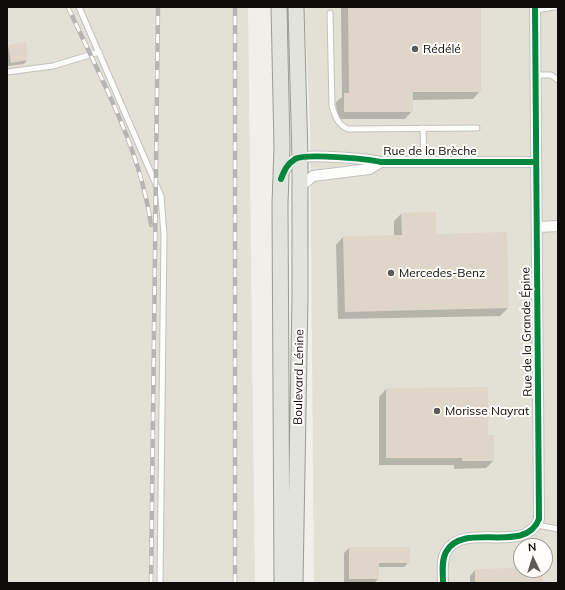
<!DOCTYPE html>
<meta charset="utf-8">
<style>
body{margin:0}
#map{position:relative;width:565px;height:590px;overflow:hidden;background:#f0efea;font-family:Mulish,sans-serif}
canvas{display:block}
.frame{position:absolute;inset:0;border:8px solid #0d0c09;pointer-events:none}
.north{position:absolute;left:513px;top:538px;width:40px;height:40px;box-sizing:border-box;background:#fffefa;border:1px solid #9e9d9a;border-radius:50%;rotate:356deg;font-size:11px;font-weight:700;line-height:16px;text-align:center;color:#0d0c09}
.north::after{content:'';display:block;margin:auto;width:14px;height:18px;background:#5c5b58;clip-path:polygon(50% 0,100% 100%,50% 72%,0 100%)}
</style>
<div id="map">
<canvas width="565" height="590"></canvas>
<div class="frame"></div>
<div class="north">N</div>
</div>
<script>
const ctx = document.querySelector('canvas').getContext('2d');
ctx.lineJoin = 'round';
function paint(path, color) { ctx.fillStyle = color; ctx.fill(path, 'evenodd'); }
function stroke(path, color, width, dash) { ctx.strokeStyle = color; ctx.lineWidth = width; ctx.lineCap = dash ? 'butt' : 'round'; ctx.setLineDash(dash || []); ctx.stroke(path); }
function label(font, color, halo, rows, align = 'center') {
  ctx.font = font + ' Mulish,sans-serif'; ctx.lineWidth = 4; ctx.setLineDash([]); ctx.textBaseline = 'middle'; ctx.strokeStyle = halo; ctx.fillStyle = color; for (const [text, x, y, turn = 0] of rows) {
    ctx.save(); ctx.translate(x, y); ctx.rotate((+turn || 0) * Math.PI / 180); ctx.textAlign = isNaN(turn) ? turn : align; if (halo) ctx.strokeText(text, 0, 0); ctx.fillText(text, 0, 0); ctx.restore();
  }
}
const built = new Path2D(`
 M7,7H248L255,583H7Z
 M304,7H558V583H314L310,119ZM521,546H545V570H521Z`);
const shadow = new Path2D(`
 M341,7H480V91L473,99L412,100V111L405,119H337L336,102L342,97Z
 M9,46L27,60L24,64L7,66V48Z
 M401,214L435,235L506,233L508,308L500,316L338,319L336,245L343,237L394,236V221Z
 M386,389L487,436L493,461L486,468L454,469V465H379V397Z
 M349,548L409,562L404,567H378V579L374,583H344V553Z
 M475,570H542V583H470V576Z
 M393,582H409V583H392Z`);
const building = new Path2D(`
 M348,7H481V92H413V112H344V93H349Z
 M26,42L28,60L11,63L8,45Z
 M436,212V234L507,232L509,308L345,312L343,236L402,235L401,213Z
 M488,387V435H494V461H462V458H386V388Z
 M349,547H410V563H379V579H349Z
 M521,568V570H543V583H475V569Z`);
const lane = new Path2D(`
 M79,7L161,196L164,235L160,583
 M535,10L555,7
 M330,13L332,106C335,116 338,125 348,129L477,128
 M7,72L53,66L99,52
 M536,75H551L558,80
 M423,128L424,162
 M537,525L558,529`);
const street = new Path2D(`
 M282,176C285,169 288,163 295,159C306,153 368,159 381,162H536
 M300,187L313,176L369,169L381,162
 M538,227L558,226
 M443,583C443,574 441,561 446,552C463,520 525,556 539,519L535,7`);
const primary = new Path2D(`
 M279,7L282,147L280,204L282,583
 M295,583L300,298V158L296,7`);
const rail = new Path2D(`
 M68,7C100,77 140,147 151,225
 M151,583L158,7
 M235,583V7`);
const cycleway = new Path2D(`
 M281,179C284,171 287,164 295,159C306,153 368,159 381,162H536
 M443,583C443,574 441,561 446,552C463,520 525,556 539,519L535,7`);
const markers = [
 [415,49,4,"#5c5b58"],
 [391,273,4,"#5c5b58"],
 [437,411,4,"#5c5b58"]
];
const poiNames = [
 ["Rédélé",423,49],
 ["Mercedes-Benz",399,273],
 ["Morisse Nayrat",445,411]
];
const streetNames = [
 ["Rue de la Brèche",430,151],
 ["Rue de la Grande Épine",527,332,-91],
 ["Boulevard Lénine",299,377,-89]
];
paint(built, '#e3e1d5');
paint(shadow, '#0003');
paint(building, '#dfd5c8');
stroke(lane, '#c2c1bd', 7);
stroke(street, '#c2c1bd', 12);
stroke(primary, '#9a9c90', 17);
stroke(lane, '#fdfdfc', 5);
stroke(street, '#fdfdfc', 10);
stroke(primary, '#e2e3dc', 15);
stroke(rail, '#b5b5b4', 4.5);
stroke(rail, '#fffefa', 3, [9]);
stroke(cycleway, '#00873e', 6);
for (const [x, y, r, color] of markers) { const dot = new Path2D(); dot.arc(x, y, r, 0, 2 * Math.PI); ctx.fillStyle = color; ctx.fill(dot); stroke(dot, '#fffefa', 1.5); }
label('12px', '#0d0c09', '#fffefa', poiNames, 'left');
label('12px', '#0d0c09', '#fffefa', streetNames);
</script>
